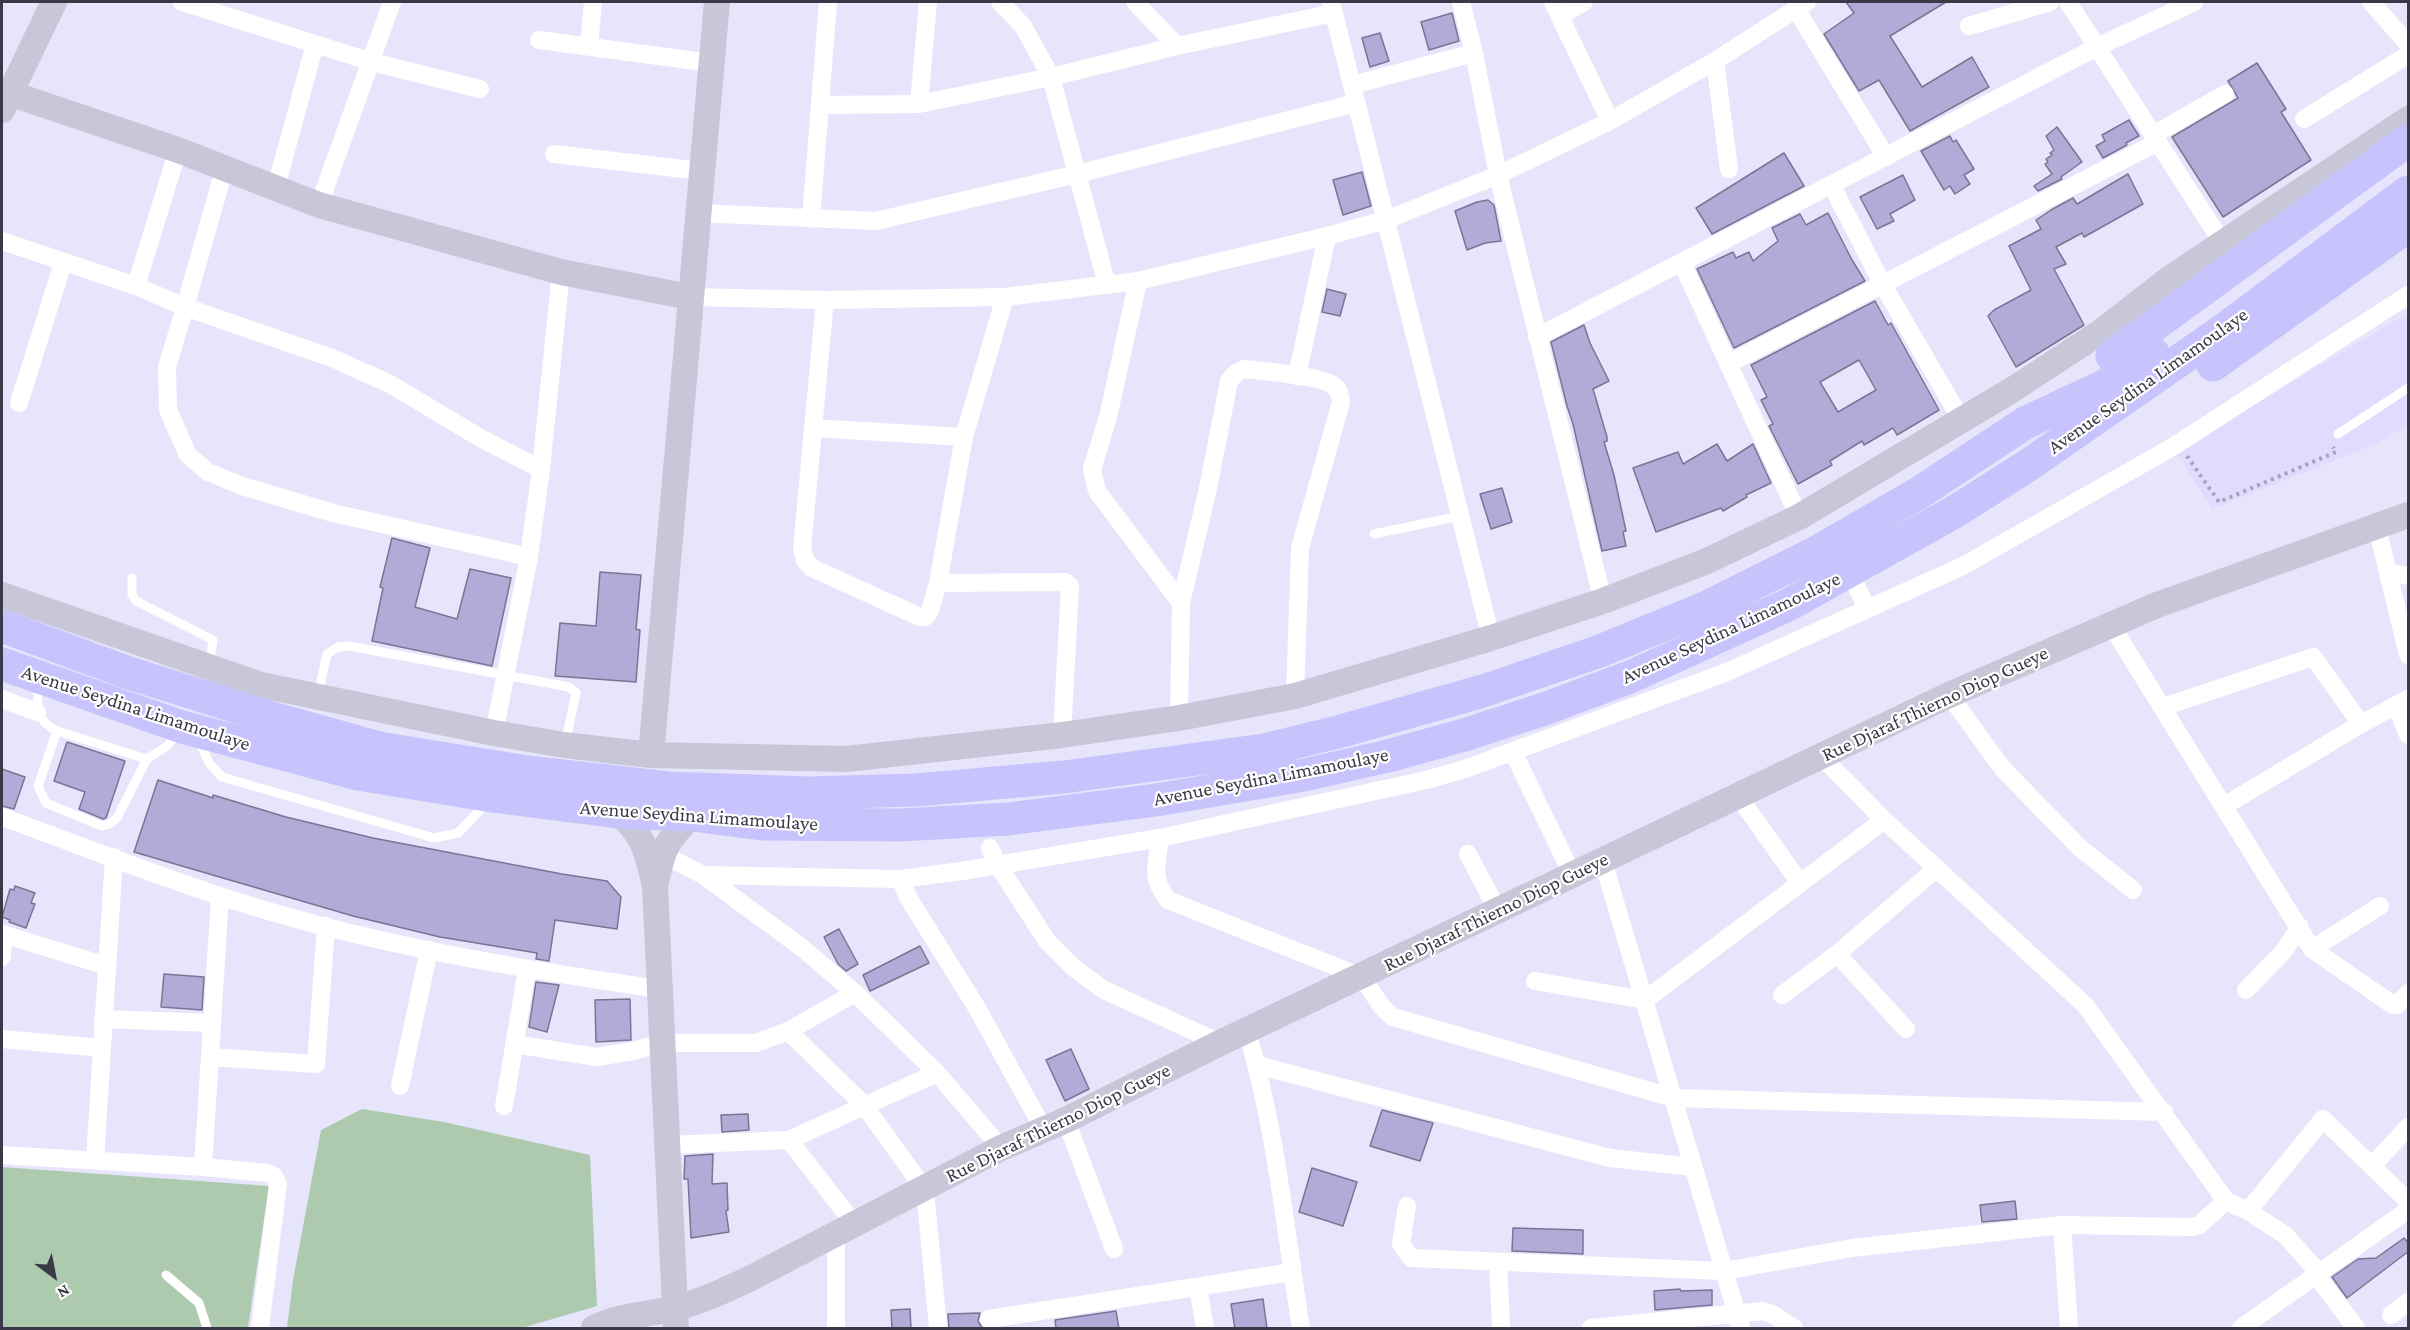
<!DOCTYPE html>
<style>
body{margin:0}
#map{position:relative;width:2410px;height:1330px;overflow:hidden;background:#e7e5fb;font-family:"Crimson Pro",serif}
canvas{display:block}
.frame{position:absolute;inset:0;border:3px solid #3a3947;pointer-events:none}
.north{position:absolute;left:24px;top:1246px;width:60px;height:60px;-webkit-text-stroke:4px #fff;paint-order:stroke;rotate:148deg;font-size:16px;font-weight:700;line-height:24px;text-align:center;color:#3a3947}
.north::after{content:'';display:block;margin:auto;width:21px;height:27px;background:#3a3947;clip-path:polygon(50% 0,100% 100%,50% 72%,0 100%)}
</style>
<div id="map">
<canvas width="2410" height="1330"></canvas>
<div class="frame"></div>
<div class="north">N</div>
</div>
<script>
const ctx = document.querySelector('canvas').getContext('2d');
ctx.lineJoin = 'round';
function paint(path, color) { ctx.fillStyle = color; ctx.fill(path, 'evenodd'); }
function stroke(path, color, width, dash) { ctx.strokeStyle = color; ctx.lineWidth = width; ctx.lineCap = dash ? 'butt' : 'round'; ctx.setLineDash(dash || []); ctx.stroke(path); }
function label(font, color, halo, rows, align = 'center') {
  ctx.font = font + ' "Crimson Pro",serif'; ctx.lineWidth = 4.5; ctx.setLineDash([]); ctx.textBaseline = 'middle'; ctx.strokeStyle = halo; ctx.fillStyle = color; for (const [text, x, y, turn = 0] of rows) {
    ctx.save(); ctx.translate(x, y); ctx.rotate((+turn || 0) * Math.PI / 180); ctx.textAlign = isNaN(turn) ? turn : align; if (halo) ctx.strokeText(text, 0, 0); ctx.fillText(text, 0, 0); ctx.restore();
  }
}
const built = new Path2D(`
 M2408,313V425L2378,443L2212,509L2176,452Z`);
const green = new Path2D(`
 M362,1109L444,1122L590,1155L597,1306L522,1328H287L293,1280L321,1130Z
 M2,1167L269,1186L248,1328H2Z`);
const building = new Path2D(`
 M1846,2H1946L1890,36L1922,87L1972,57L1989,87L1910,131L1879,80L1859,91L1824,34L1854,13Z
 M1452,13L1459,41L1429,50L1421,22Z
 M1380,33L1389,61L1370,67L1362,38Z
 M2257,63L2286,109L2281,112L2311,160L2223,217L2172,137L2238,98L2228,81Z
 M2129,120L2139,136L2126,143L2127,145L2103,158L2096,146L2105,141L2102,135Z
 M2057,127L2082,162L2061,177L2062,179L2038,191L2034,186L2052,174L2045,164L2048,162L2046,159L2052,155L2050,153L2054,150L2046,136Z
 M1950,136L1953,142L1956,140L1974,169L1964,175L1970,184L1955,194L1950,186L1944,190L1921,151Z
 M1784,153L1804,186L1712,234L1696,208Z
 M1362,172L1371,206L1343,215L1333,180Z
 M2128,174L2143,204L2084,237L2082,233L2056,247L2066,264L2054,269L2084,325L2016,367L1988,316L1994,310L2031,290L2009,246L2041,229L2036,220L2051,210L2073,198L2077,204Z
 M1903,175L1915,200L1890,214L1894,221L1877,229L1860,197Z
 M1488,200L1494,205L1501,241L1485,243L1467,250L1455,211L1477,202Z
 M1828,213L1852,260L1865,281L1734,348L1697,269L1733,252L1736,258L1749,252L1753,261L1778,241L1772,228L1800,214L1806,225Z
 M1327,289L1346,294L1340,316L1322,312Z
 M1875,301L1888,325L1891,323L1939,410L1897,435L1893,428L1864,445L1862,441L1830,461L1832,465L1798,484L1769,426L1773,424L1761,400L1767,397L1751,365ZM1859,360L1876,390L1838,412L1820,382Z
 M1584,325L1590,343L1609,381L1593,389L1607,437V441L1604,442L1614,475L1626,531L1623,532L1626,546L1602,551L1573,424L1567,406L1551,342Z
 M1717,444L1727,461L1753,444L1771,483L1746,495L1747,497L1723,511L1721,508L1656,532L1633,468L1678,452L1683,464Z
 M1502,488L1512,522L1491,529L1480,494Z
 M392,538L430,548L415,607L457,619L470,569L511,578L492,666L372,641L383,588L380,587Z
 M600,572L641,575L636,629L640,630L636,682L555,676L560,623L596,626Z
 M67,742L125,761L106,818L103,819L79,809L85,792L54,781Z
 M2,769L25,777L14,809L2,806Z
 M158,780L213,798V795L286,817L373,838L562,874L607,881L621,897L617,929L555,920L549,961L536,959L537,953L440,937L353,916L134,852Z
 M15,886L35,893L31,903L35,904L26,928L9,922L10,920L2,917L10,889L14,890Z
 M839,929L858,964L846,971L838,964L824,937Z
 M920,946L929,963L870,991L863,975Z
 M164,974L204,977L202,1010L161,1007Z
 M536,982L559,985L547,1032L529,1027Z
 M630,999L631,1040L596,1042L595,1000Z
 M1071,1049L1089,1089L1065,1101L1046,1060Z
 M1382,1110L1433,1123L1420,1161L1370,1146Z
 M748,1114L749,1130L722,1132L721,1115Z
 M713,1154L712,1184L727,1183L728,1210L726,1211L729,1232L691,1238L688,1179H684L685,1156Z
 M1312,1168L1357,1182L1343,1226L1299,1212Z
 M2015,1201L2017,1219L1982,1222L1980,1205Z
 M1513,1228L1583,1230V1254L1512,1251Z
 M2404,1238L2409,1244V1251L2347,1298L2332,1277L2358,1259L2376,1258Z
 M1680,1289L1681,1291L1712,1290V1305L1655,1310L1654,1291Z
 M1263,1299L1267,1329H1235L1231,1304Z
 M910,1309L911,1329H892L891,1310Z
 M1116,1311L1119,1329H1056L1055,1320Z
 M980,1313L978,1321L983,1329H949L948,1314Z`);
const path = new Path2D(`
 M2187,456L2219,502L2336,452L2333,447`);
const lane = new Path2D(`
 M2338,434L2408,388
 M1374,534L1460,516
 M132,578V595L136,601L213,640L209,666
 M39,683C37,708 33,718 57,731L38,786L46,803L102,826L110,824L117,818L147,759L167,746L179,731
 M318,695L327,654L338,647L349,646L569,687L576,693L565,744
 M57,731L147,759
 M199,740L209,763L222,777L434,838L458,833L487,803
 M166,1275L199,1303L207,1328`);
const street = new Path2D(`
 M182,2L372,62L480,89
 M1000,2L1023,26L1051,77L1107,285
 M1135,2L1177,46
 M1331,2L1491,638
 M1461,2L1474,53L1498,175L1603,601
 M1553,2L1610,121
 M2068,2L2223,244
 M2371,2L2408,44
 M1796,9L1886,157
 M1560,16L1584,2
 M1969,26L2050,2
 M539,40L711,63
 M589,46L593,2
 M1715,61L1729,169
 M1352,85L1474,53
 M919,104L928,2
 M820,105L919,104L1051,77L1177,46L1334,13
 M2304,119L2408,55
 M2153,135L2225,94
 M178,150L136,286L185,307L167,367L168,410L188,455L208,472L242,486L333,513L529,557L494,733
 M554,154L701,171
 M225,167L185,307L332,358L390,384L482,439L541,469
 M1832,186L1883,285L1962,421
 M276,187L315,44
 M319,205L392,2
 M698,213L876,221L1077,174L1356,103
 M811,219L828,2
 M2,241L136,286
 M1682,263L1799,517
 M1138,281L1108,417L1092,469L1097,491L1181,603
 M690,297L825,300L1005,297L1138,281L1327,236L1386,220L1498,175L1610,121L1715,61L1807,2
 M825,300L802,548L805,560L812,568L920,617H925L930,611L938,583L964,437L1005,297
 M1537,337L2097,47L2194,2
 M1728,364L2158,142
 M1297,376L1327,236
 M19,403L63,263
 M813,428L964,437
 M2377,527L2408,655
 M529,557L541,469L561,272
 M1850,572L1867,609
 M2388,572L2408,576
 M938,583L1065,582L1070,586L1062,735
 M2111,625L2312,949L2393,1005H2397L2408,993
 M1949,695L2003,769L2080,848L2133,890
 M2,699L37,712
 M2396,705L2408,735
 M2163,707L2313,657L2361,724
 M1179,718L1181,603L1208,488L1229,381L1236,373L1244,369C1262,371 1320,376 1333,385C1339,389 1340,395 1341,402L1300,548L1295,696
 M1513,752L1573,876
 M1821,756L1884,820L2085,1005L2226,1201
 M1738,796L1800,883
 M2224,806L2361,724L2408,699
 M2,817C74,843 146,872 220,896C362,943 512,968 660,989
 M1160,838C1157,866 1150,877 1168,900L1362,977L1382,1007L1393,1017L1674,1098L2164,1112
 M990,848L998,865L1047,941L1074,968L1104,990L1220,1043
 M662,854L703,875L900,879L962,871L1160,838L1426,780L1465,769L1727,672L1963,566L2174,446L2408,295
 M1468,854L1498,911
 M1603,861L1741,1328
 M703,875L801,947L855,993L937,1073L1001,1148
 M900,879L909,899L977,1008L1044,1130
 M2,934L107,966
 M2312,949L2380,906
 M1837,954L1906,1029
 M2,957L3,935
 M1535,981L1645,1000L1884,820
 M2246,990L2283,952L2300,927
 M1782,995L1837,954L1937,868
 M103,1019L211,1023
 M788,1031L864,1105L925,1190L938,1328
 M1247,1032C1276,1128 1285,1229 1301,1328
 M2,1039L102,1048
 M514,1044L597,1057L633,1051L662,1043H756L788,1031L855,993
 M210,1057L316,1064L326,926
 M1257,1065L1610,1158L1693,1167
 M400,1086L429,950
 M504,1106L527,970
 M1066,1120L1114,1249
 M789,1140L855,1225
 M667,1145L789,1140L937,1073
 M2,1155L203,1167L268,1173L274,1176L278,1184L260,1328
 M95,1160L114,857
 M2372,1166L2408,1127
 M203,1167L220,896
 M1407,1206L1401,1244L1411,1258L1724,1271L1852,1248L2062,1225L2192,1227L2199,1225L2226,1201L2248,1211L2285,1235L2319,1273
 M2248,1211L2323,1119L2408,1201
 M2062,1225L2069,1328
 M1498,1262L1501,1328
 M2316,1275L2356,1328
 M1198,1287L1205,1328
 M2391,1315L2408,1302
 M989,1319L1292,1272
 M836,1328V1234
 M1591,1328L1763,1311L1772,1314L1794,1328
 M2241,1328L2408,1210`);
const secondary = new Path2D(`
 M9,93L178,150L319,205L561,272L690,297
 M2,110L54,2
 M2,595L261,685L494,733L564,745L651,755L846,759L1062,735L1179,718L1295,696L1491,638L1603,601L1707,561L1799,517L2012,390L2102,331L2169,279L2408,119
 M651,755L717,2
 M618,812C646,839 646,849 655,886L676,1328
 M656,882C663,848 667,840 692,815
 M594,1328C620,1315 647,1315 675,1308C701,1302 725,1290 749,1279L1001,1148L1066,1120L1220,1043L1949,695L2157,605L2408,515`);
const highway = new Path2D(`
 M2112,356L2408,140
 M2213,365L2408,226
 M2,626L126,672L275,719L379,748L527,772L669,788L809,793L916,790L1064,777L1264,750L1338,732L1483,691L1600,651L1707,607L1815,553L1919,493L2025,423L2104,386L2153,353
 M2,664L182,727L358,774L492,796L618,812L692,815L762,824L900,825L1008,819L1156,800L1304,775L1388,756L1464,735L1544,709L1630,677L1788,605L1956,511L2027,466L2222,331L2408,192`);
const streetNames = [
 ["Avenue Seydina Limamoulaye",2148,381,-35],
 ["Avenue Seydina Limamoulaye",1731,628,-25],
 ["Rue Djaraf Thierno Diop Gueye",1935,704,-25],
 ["Avenue Seydina Limamoulaye",136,708,18],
 ["Avenue Seydina Limamoulaye",1271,777,-11],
 ["Avenue Seydina Limamoulaye",699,816,4],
 ["Rue Djaraf Thierno Diop Gueye",1496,912,-26],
 ["Rue Djaraf Thierno Diop Gueye",1058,1123,-26]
];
paint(built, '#dfdcff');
paint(green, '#adcaaf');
paint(building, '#b0acd7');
stroke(building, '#787595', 1.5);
stroke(path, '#a5a3b6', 4, [3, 4.5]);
stroke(lane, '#fff', 9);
stroke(street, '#fff', 18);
stroke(secondary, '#c8c7d8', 26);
stroke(highway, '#c8c3fc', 33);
label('20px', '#3a3947', '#fff', streetNames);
</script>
